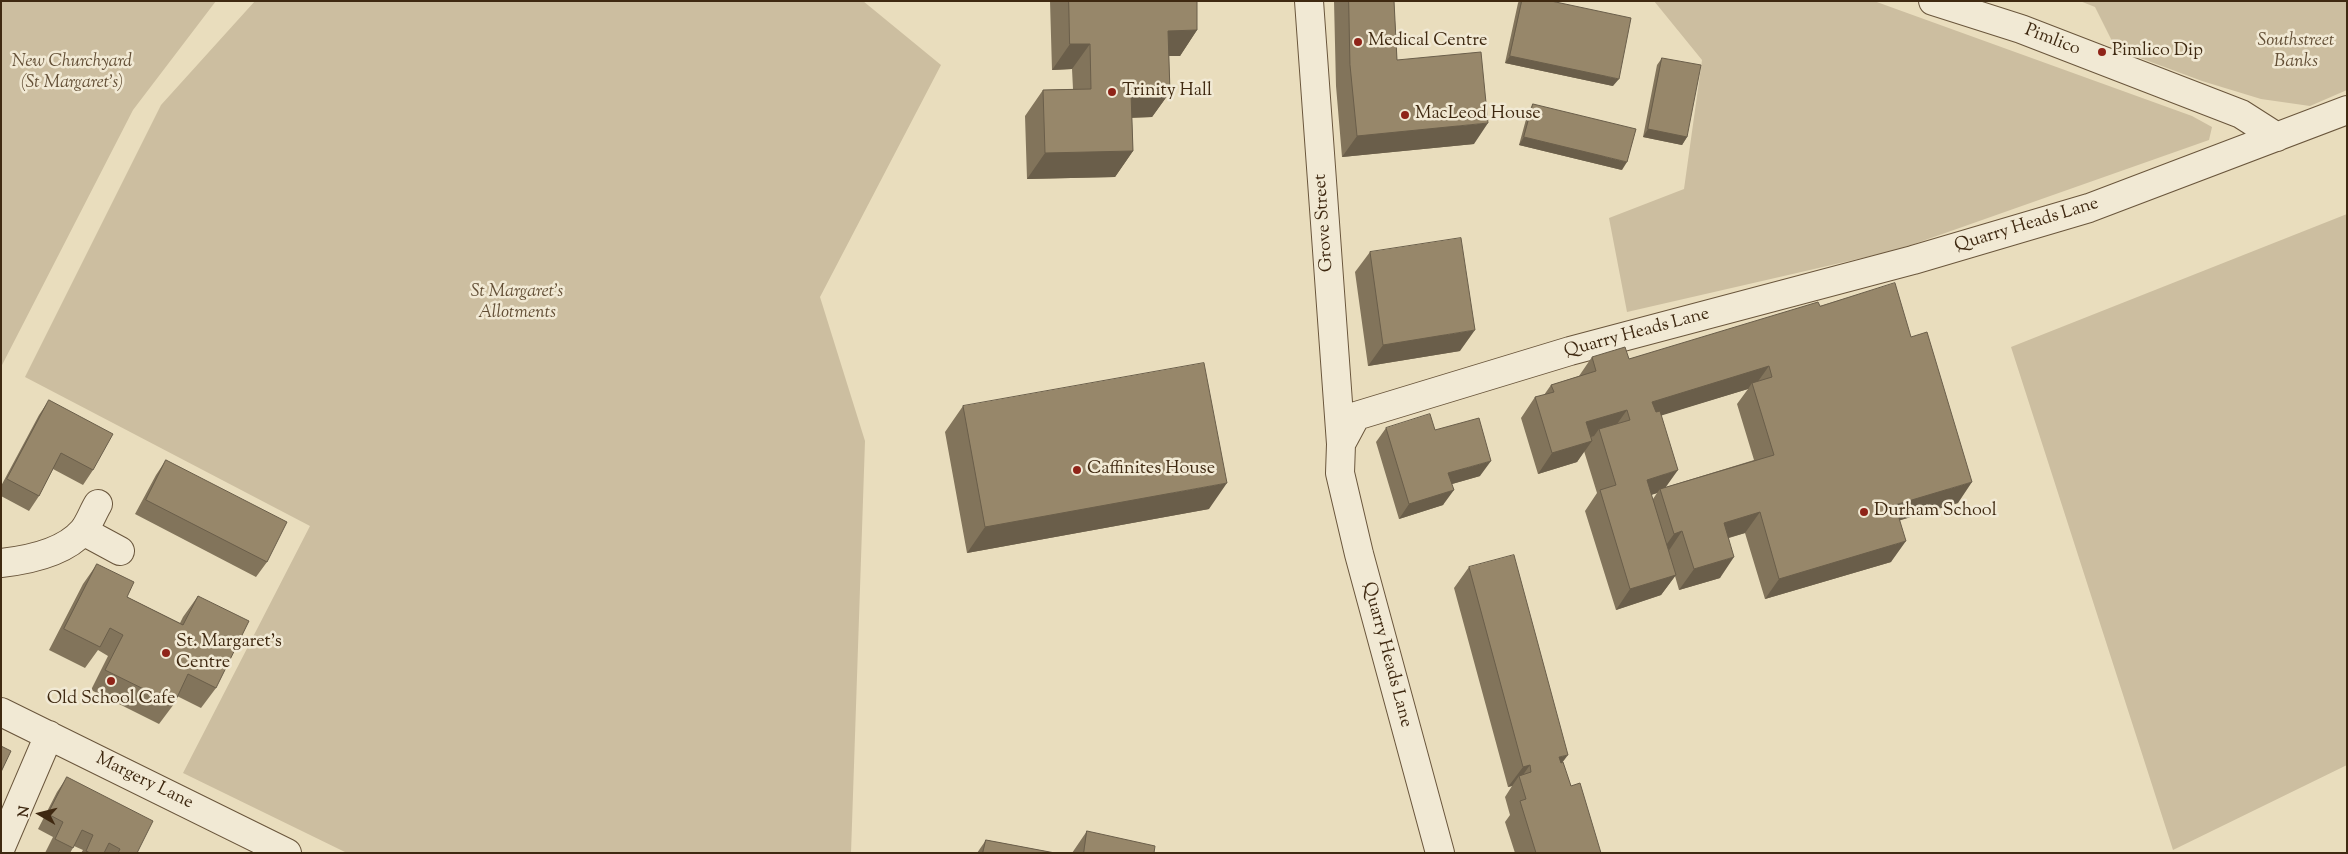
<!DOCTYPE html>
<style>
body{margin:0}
#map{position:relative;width:2348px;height:854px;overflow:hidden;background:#e9ddbd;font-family:"Sorts Mill Goudy",serif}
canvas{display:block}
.frame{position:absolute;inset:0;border:2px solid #3f2911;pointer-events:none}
.north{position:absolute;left:15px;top:789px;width:50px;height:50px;-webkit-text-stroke:4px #f1e9d4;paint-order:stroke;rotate:278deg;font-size:14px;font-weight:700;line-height:20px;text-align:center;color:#3f2911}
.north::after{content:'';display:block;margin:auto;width:18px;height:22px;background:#3f2911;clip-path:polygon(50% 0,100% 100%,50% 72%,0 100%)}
</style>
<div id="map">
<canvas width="2348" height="854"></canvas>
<div class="frame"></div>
<div class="north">N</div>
</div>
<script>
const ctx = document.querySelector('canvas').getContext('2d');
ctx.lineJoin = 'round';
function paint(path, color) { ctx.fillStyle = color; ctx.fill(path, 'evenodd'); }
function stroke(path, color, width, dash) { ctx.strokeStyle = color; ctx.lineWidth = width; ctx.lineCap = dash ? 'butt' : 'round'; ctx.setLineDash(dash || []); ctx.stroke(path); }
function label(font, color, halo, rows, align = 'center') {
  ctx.font = font + ' "Sorts Mill Goudy",serif'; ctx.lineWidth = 5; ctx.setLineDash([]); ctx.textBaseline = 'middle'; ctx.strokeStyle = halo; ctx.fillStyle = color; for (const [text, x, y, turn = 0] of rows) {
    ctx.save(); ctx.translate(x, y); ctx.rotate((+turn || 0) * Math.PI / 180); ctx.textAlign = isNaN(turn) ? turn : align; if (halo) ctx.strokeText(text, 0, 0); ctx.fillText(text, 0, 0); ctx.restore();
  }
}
const green = new Path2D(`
 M1,1H216L133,110L1,367Z
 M255,1H863L941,65L820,297L865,441L851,853H347L183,773L310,526L25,377L161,105Z
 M1654,1H1874L2192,116L2212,127L2209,140L1897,250L1627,312L1609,218L1684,189L1702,60Z
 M2080,1H2347V90L2310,106L2261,99L2202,81L2116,49L2095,7Z
 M2347,214V765L2173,850L2011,347Z`);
const minor = new Path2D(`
 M1309,1L1341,444
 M1933,1L2021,29L2241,114L2277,137
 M83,531L120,551
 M1,563C28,560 64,553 83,531C89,524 93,512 98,504
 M1,712L287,853
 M1,847L49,735
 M1440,853L1359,554L1340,473L1341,444L1356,416L1570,351L1913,260L2089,208L2347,110`);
const wall = new Path2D(`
 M1050,1H1197V30L1180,56H1169L1170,92L1152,117L1132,118L1133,151L1115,177L1027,179L1025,116L1043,90L1073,89L1072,69L1052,70Z
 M1334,1H1394L1397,60L1474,144L1342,157L1336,86Z
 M1519,1H1551L1613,86L1505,63L1518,3Z
 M1662,58L1687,137L1682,145L1643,137L1657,65Z
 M1533,104L1622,170L1519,145L1528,112Z
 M1370,252L1460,351L1368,366L1355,272Z
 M1820,306L1958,503L1900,520L1891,562L1765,599L1745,533L1729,538L1720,578L1679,590L1675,576L1661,595L1616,610L1585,511L1597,493L1584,451L1577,462L1538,474L1521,418L1535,397L1544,395L1551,385L1579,376L1592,357L1629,359ZM1748,389L1737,404L1754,460L1666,487L1661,415ZM1657,493L1653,499L1651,495Z
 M49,400L93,470L83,485L53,469L39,496L29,511L1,496V486L39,415Z
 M963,406L1209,509L967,553L945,432Z
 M1386,428L1480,476L1452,484L1443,505L1399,519L1376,442Z
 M166,460L267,562L256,577L135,514L156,475Z
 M97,564L127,597L180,623L183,617L198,596L216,688L201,708L177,696L174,704L159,724L91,690L108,656L98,650L85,668L49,650L83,584Z
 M1469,567L1562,763L1571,786L1601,853H1515L1505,822L1510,815L1505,797L1512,786L1508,787L1454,588Z
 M67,777L137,853H81L83,850L74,846L70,853H45L53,837L38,829L57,792Z
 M1087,831L1154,853H1072Z
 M986,840L1055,853H977Z`);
const shadedWall = new Path2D(`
 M1197,30L1180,56H1150L1168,31Z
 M1070,44H1090L1072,69L1052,70Z
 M1510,56L1619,79L1613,86L1505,63Z
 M1170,92L1152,117L1113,118L1131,93Z
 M1488,123L1474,144L1342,157L1357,136Z
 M1648,129L1687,137L1682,145L1643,137Z
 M1524,137L1627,162L1622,170L1519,145Z
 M1133,151L1115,177L1027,179L1045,153Z
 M1475,330L1460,351L1368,366L1383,345Z
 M1769,366L1754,387L1752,383L1748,389L1637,423L1652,402Z
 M1627,410L1612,431L1599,429L1594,436L1571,443L1586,422Z
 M1592,441L1577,462L1538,474L1552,453Z
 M1491,461L1480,476L1438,488L1448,473Z
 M1678,470L1663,491L1660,489L1657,493L1632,501L1647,480Z
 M1972,482L1958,503L1881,526L1895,505Z
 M1227,483L1209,509L967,553L985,527Z
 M1454,490L1443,505L1399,519L1409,504Z
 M1760,512L1745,533L1710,543L1724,523Z
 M1682,531L1668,552L1659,555L1674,534Z
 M1906,541L1891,562L1765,599L1779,579Z
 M1734,557L1720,578L1679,590L1694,569Z
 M1676,575L1661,595L1616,610L1630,589Z
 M1568,755L1553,775L1559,757Z
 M1530,765L1520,779L1519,776L1512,786L1508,787L1523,767Z`);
const building = new Path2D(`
 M1069,1H1197V30L1168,31L1170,92L1131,93L1133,151L1045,153L1043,90L1091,89L1090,44H1070Z
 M1349,1H1394L1397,60L1481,52L1488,123L1357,136L1350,65Z
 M1522,1H1551L1631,18L1619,79L1510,56Z
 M1662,58L1701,65L1687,137L1648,129Z
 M1533,104L1636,129L1627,162L1524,137Z
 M1461,238L1475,330L1383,345L1370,252Z
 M1895,283L1911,337L1927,332L1972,482L1895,505L1906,541L1779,579L1760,512L1724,523L1734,557L1694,569L1682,531L1674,534L1660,489L1774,455L1752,383L1772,377L1769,366L1652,402L1656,412L1660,411L1678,470L1647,480L1676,575L1630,589L1600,490L1616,485L1599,429L1630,420L1627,410L1586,422L1592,441L1552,453L1535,397L1554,392L1551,385L1596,371L1592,357L1625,347L1629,359L1818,302L1820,306Z
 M1204,363L1227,483L985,527L963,406Z
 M49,400L113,434L93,470L61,453L39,496L7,479Z
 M1430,414L1435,430L1479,418L1491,461L1448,473L1454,490L1409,504L1386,428Z
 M166,460L287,522L267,562L146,500Z
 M1514,555L1568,755L1559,757L1561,763L1563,762L1571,786L1580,783L1601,853H1536L1520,801L1526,799L1519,776L1531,772L1530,765L1523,767L1469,567Z
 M97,564L134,582L127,597L183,625L198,596L249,621L216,688L188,674L174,704L105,670L123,635L110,628L100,647L64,629Z
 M1,746L11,751L1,772Z
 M67,777L153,821L137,853H118L120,849L109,843L104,853H90L86,851L93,835L82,830L73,848L55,839L63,822L48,814Z
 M1087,831L1155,846L1154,853H1084Z
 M986,840L1055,853H983Z`);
const markers = [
 [1358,42,5,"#8f2418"],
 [2102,52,5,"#8f2418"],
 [1112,92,5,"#8f2418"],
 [1405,115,5,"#8f2418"],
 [1077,470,5,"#8f2418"],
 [1864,512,5,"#8f2418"],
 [166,653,5,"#8f2418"],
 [111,681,5,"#8f2418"]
];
const streetNames = [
 ["Pimlico",2052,41,21],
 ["Grove Street",1325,223,-94],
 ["Quarry Heads Lane",2027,226,-17],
 ["Quarry Heads Lane",1637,334,-15],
 ["Quarry Heads Lane",1386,655,75],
 ["Margery Lane",144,782,26]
];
const poiNames = [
 ["Medical Centre",1368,42],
 ["Pimlico Dip",2112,52],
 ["Trinity Hall",1122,92],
 ["MacLeod House",1415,115],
 ["Caffinites House",1087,470],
 ["Durham School",1874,512],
 ["St. Margaret's",176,643],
 ["Centre",176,664],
 ["Old School Cafe",111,700,"center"]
];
const parkNames = [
 ["Southstreet",2296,42],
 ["Banks",2296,63],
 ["New Churchyard",72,63],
 ["(St Margaret's)",72,84],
 ["St Margaret's",517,293],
 ["Allotments",517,314]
];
paint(green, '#ccbea0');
stroke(minor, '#6a563c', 30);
stroke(minor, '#f1e9d4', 28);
paint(wall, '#82745b');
paint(shadedWall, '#6a5e4a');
paint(building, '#97876a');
stroke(building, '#6a5e4a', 1);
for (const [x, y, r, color] of markers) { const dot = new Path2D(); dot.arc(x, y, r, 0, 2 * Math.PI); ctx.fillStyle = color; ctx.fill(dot); stroke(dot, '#f1e9d4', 2); }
label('18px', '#3f2911', '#f1e9d4', streetNames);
label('18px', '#3f2911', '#f1e9d4', poiNames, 'left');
label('italic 18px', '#624e35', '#f1e9d4', parkNames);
</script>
